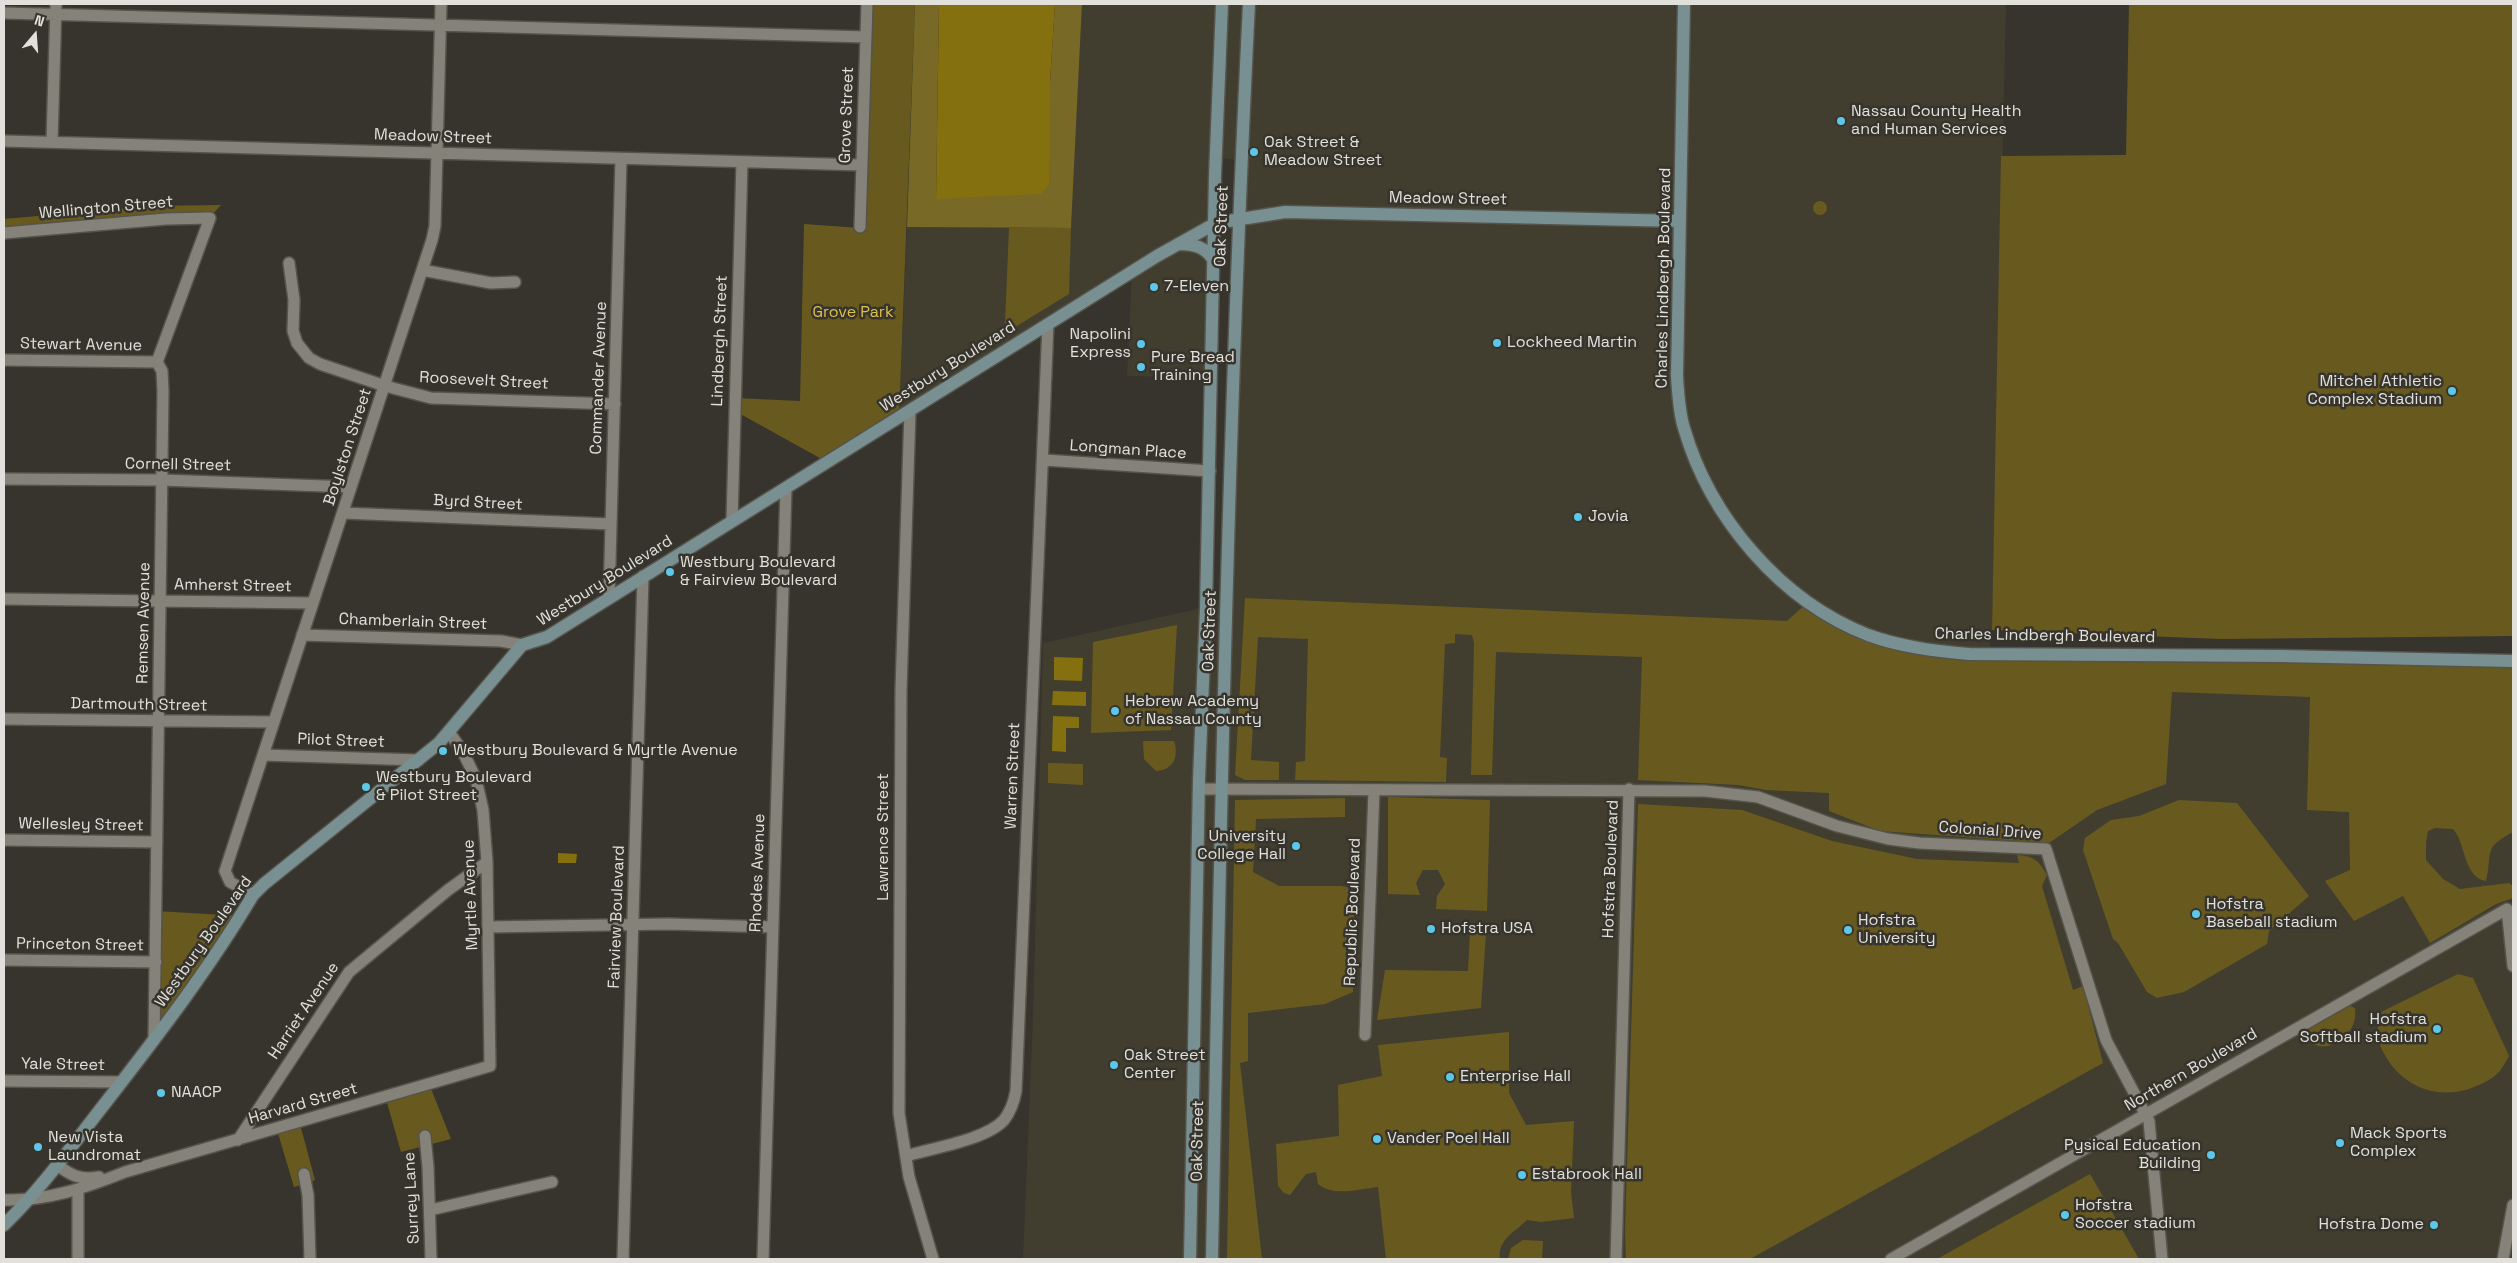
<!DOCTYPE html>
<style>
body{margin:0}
#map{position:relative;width:2517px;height:1263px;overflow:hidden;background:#36342c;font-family:"Space Grotesk",sans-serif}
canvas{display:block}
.frame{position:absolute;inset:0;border:5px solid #e1e0da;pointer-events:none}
.north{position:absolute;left:10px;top:10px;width:50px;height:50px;-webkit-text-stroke:4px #36342c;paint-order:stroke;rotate:18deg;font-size:14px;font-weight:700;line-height:20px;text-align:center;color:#e1e0da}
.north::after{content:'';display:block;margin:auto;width:18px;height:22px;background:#e1e0da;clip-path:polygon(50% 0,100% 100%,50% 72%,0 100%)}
</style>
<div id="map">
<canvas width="2517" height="1263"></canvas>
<div class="frame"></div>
<div class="north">N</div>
</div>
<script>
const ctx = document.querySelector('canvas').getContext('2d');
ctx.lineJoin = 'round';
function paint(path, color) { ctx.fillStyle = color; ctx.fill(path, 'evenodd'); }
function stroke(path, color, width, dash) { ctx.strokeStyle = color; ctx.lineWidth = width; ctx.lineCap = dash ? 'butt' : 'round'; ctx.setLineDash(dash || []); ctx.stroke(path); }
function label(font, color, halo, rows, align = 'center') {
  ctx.font = font + ' "Space Grotesk",sans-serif'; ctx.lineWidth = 5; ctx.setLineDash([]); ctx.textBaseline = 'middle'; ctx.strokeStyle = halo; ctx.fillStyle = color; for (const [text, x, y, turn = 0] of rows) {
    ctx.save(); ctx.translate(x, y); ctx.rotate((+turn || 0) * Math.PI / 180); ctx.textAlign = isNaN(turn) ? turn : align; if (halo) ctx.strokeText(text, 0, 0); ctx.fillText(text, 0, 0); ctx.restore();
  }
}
const built = new Path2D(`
 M1082,4H2006L1992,630L1989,654L2513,661V1259H1023L1033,1017L1043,643L1193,610L1224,598L1239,160L1220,158L1212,378L1127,376L1132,272L899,417L907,227L1071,228Z`);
const green = new Path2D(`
 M867,4H915L899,417L827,462L735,411V398L800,401L804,224L860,228Z
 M2129,4H2513V636L2221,639L1992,630L2001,156L2126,155Z
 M1813 208a7 7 0 1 1 14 0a7 7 0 1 1-14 0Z
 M221,205L211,216L4,233V219L151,206Z
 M1009,228H1071L1069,294L1012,329L1005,323Z
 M1245,598L1787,621L1808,602L1838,621L1922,649L2513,661V832C2482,849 2493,851 2486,881C2463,877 2466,843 2453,829L2435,828L2428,831L2426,842V860L2443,879L2460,889L2509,883L2513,886V898L2496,904L2430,943L2403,896L2354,921L2325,881L2350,870L2349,812L2307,810L2310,697L2172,692L2166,784L2097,810L2049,843L1880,831L1829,811V793L1766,790L1738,785L1638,780L1642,657L1496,652L1492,775H1471L1474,643L1472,635L1455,634V643L1445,644L1440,757L1447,758L1446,782L1295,780L1296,762L1305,761L1308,639L1258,637L1251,760L1279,762V780H1245L1235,775Z
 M1177,625L1171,730L1091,733L1093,642Z
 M1143,741H1174C1179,756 1174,770 1156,771L1144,759Z
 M1048,763L1083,764V785L1048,783Z
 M1388,797L1490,800L1487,911L1436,909L1437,896L1445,884L1438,870H1423L1416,883L1420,895L1388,894Z
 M1345,798V817L1256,819L1253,872L1279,886H1341L1355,889L1353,992L1325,1004L1248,1013V1061L1240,1063L1262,1259H1227L1235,800Z
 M2179,800L2237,803L2309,896L2269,931L2267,944L2184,992L2157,998L2147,992L2118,943L2113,939L2083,850L2085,838L2111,820L2139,816Z
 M1638,804L1742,810L1832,841L1917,859L2019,863L2017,855C2034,856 2039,861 2047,875L2042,886L2073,990L2083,986L2103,1063L1750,1259H1626L1625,1231Z
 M156,911L241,916L154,1040Z
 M1470,932L1486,933L1481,1008L1377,1020L1385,970L1468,971Z
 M2458,974L2473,978L2509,1056C2506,1061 2503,1067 2499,1072C2492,1080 2479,1085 2469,1089C2431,1101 2395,1082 2380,1045C2377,1036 2378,1024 2377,1014Z
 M2350,1006L2355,1008C2359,1035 2327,1060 2304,1038L2307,1030Z
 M1509,1032V1093L1526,1125L1574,1121L1571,1192L1574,1218L1541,1222L1527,1220C1515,1232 1497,1240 1500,1259H1386L1378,1187C1359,1189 1334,1197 1318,1184L1316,1172L1306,1174L1290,1195L1284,1193L1278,1186L1276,1144L1339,1136L1338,1085L1382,1076L1378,1045Z
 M430,1086L451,1139L401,1152L386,1099Z
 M300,1124L315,1180L294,1187L277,1130Z
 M2090,1174L2139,1259H1937Z
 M1523,1240L1543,1241L1542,1259H1508L1511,1248Z`);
const forest = new Path2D(`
 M915,4H939L936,199L1050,82L1055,4H1082L1071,228L907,227Z`);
const water = new Path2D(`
 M939,4H1055L1050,82L1049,184L1041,194L936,199Z
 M1054,657L1083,658L1082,681L1054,680Z
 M1053,691L1086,692V706L1052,705Z
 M1053,716L1079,717V728H1066V752L1052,751Z
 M558,853L577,854L576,863H558Z`);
const street = new Path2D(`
 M4,13L866,37
 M4,141L862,165
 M52,142L56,4
 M860,227L867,4
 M4,233L166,219L210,218L157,362L162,371L163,391L154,1040
 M289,263L294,300L293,331L297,343L309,358L320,364L385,386L431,398L615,404
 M422,270L491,283L515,282
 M4,360L157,362
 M910,411L901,690L899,1113L909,1177L933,1259
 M1044,460L1210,471
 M4,479L162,480L351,487
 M343,513L611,524
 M732,521L742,162
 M609,598L621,159
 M4,599L312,603
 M302,635L501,641L522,645
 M4,719L273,722
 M263,755L419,760
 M1199,789L1705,791L1758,797L1837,826L1888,839L1919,843L2046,849L2106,1040L2149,1121L2162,1259
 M4,840L157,842
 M253,895L230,882L225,871L432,240L435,226L441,4
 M488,927L668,924L772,927
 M4,960L156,962
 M1365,1035L1374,790
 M4,1081L121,1082
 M425,1136L428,1167L431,1259
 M238,1140L349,972L448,890L487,862
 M906,1156C932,1148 986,1140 1004,1120C1011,1111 1014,1102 1016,1091L1048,324
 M57,1165C72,1176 80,1180 99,1177
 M304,1174L308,1195L310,1259
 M4,1200C47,1201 85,1188 125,1172L490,1066L487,862L483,810L476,779L463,752L449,732
 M430,1210L552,1182
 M78,1259V1190
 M623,1259L643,576
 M763,1259L786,488
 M1616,1259L1629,789
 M1891,1259L2507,909L2513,966
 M2503,1259L2513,1205`);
const secondary = new Path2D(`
 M1684,4L1677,376C1678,393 1679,412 1684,428C1710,518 1781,601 1868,635C1901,647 1935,651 1969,654L2280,656L2513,661
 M1178,244C1195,244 1207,247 1215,263
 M4,1225C41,1189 71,1147 103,1106C156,1038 209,969 253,895L264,884L439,743L522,645L547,637L1157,256L1216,223L1285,212L1680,221
 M1190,1259L1199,779L1206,608L1215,176L1222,4
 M1212,1259C1220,841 1228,422 1249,4`);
const markers = [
 [1841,121,5,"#5dc7e8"],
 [1254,152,5,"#5dc7e8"],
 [1154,287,5,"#5dc7e8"],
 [1497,343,5,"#5dc7e8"],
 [1141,344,5,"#5dc7e8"],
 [1141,367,5,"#5dc7e8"],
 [2452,391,5,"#5dc7e8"],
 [1578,517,5,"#5dc7e8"],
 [670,572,5,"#5dc7e8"],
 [1115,711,5,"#5dc7e8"],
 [443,751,5,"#5dc7e8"],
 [366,787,5,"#5dc7e8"],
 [1296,846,5,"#5dc7e8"],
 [2196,914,5,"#5dc7e8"],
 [1431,929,5,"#5dc7e8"],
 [1848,930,5,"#5dc7e8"],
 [2437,1029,5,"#5dc7e8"],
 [1114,1065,5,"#5dc7e8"],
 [1450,1077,5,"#5dc7e8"],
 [161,1093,5,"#5dc7e8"],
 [1377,1139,5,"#5dc7e8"],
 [2340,1143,5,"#5dc7e8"],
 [38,1147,5,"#5dc7e8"],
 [2211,1155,5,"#5dc7e8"],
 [1522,1175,5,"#5dc7e8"],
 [2065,1215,5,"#5dc7e8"],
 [2434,1225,5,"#5dc7e8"]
];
const poiNames = [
 ["Nassau County Health",1851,112],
 ["and Human Services",1851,130],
 ["Oak Street &",1264,143],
 ["Meadow Street",1264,161],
 ["7-Eleven",1164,287],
 ["Napolini",1131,335,"right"],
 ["Express",1131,353,"right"],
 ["Lockheed Martin",1507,343],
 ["Pure Bread",1151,358],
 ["Training",1151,376],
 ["Mitchel Athletic",2442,382,"right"],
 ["Complex Stadium",2442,400,"right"],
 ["Jovia",1588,517],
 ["Westbury Boulevard",680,563],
 ["& Fairview Boulevard",680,581],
 ["Hebrew Academy",1125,702],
 ["of Nassau County",1125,720],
 ["Westbury Boulevard & Myrtle Avenue",453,751],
 ["Westbury Boulevard",376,778],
 ["& Pilot Street",376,796],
 ["University",1286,837,"right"],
 ["College Hall",1286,855,"right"],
 ["Hofstra",2206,905],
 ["Baseball stadium",2206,923],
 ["Hofstra",1858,921],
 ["University",1858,939],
 ["Hofstra USA",1441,929],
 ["Hofstra",2427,1020,"right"],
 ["Softball stadium",2427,1038,"right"],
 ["Oak Street",1124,1056],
 ["Center",1124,1074],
 ["Enterprise Hall",1460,1077],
 ["NAACP",171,1093],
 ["Mack Sports",2350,1134],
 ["Complex",2350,1152],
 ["New Vista",48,1138],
 ["Laundromat",48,1156],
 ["Vander Poel Hall",1387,1139],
 ["Pysical Education",2201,1146,"right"],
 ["Building",2201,1164,"right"],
 ["Estabrook Hall",1532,1175],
 ["Hofstra",2075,1206],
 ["Soccer stadium",2075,1224],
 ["Hofstra Dome",2424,1225,"right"]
];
const streetNames = [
 ["Grove Street",847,115,-88],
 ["Meadow Street",433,137,2],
 ["Meadow Street",1448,199,1],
 ["Wellington Street",106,208,-5],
 ["Oak Street",1222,226,-88],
 ["Charles Lindbergh Boulevard",1664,278,-89],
 ["Lindbergh Street",720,341,-88],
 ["Stewart Avenue",81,345,1],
 ["Westbury Boulevard",948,367,-32],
 ["Commander Avenue",599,378,-88],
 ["Roosevelt Street",484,381,3],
 ["Boylston Street",348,447,-72],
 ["Longman Place",1128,450,4],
 ["Cornell Street",178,465,1],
 ["Byrd Street",478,503,3],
 ["Westbury Boulevard",605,581,-32],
 ["Amherst Street",233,586,1],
 ["Chamberlain Street",413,622,2],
 ["Remsen Avenue",144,623,-89],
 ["Oak Street",1210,631,-88],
 ["Charles Lindbergh Boulevard",2045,636,1],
 ["Dartmouth Street",139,705,1],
 ["Pilot Street",341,741,2],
 ["Warren Street",1013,776,-88],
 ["Wellesley Street",81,825,1],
 ["Colonial Drive",1990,831,4],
 ["Lawrence Street",884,837,-90],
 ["Hofstra Boulevard",1611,869,-88],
 ["Rhodes Avenue",758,873,-88],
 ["Myrtle Avenue",471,895,-92],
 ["Republic Boulevard",1353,912,-88],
 ["Fairview Boulevard",617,917,-88],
 ["Westbury Boulevard",204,942,-55],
 ["Princeton Street",80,945,1],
 ["Harriet Avenue",304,1011,-56],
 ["Yale Street",63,1065,1],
 ["Northern Boulevard",2191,1070,-30],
 ["Harvard Street",303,1104,-16],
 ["Oak Street",1198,1141,-89],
 ["Surrey Lane",412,1198,-93]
];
const parkNames = [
 ["Grove Park",853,313]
];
paint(built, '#413e2f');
paint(green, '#685a1f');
paint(forest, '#786927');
paint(water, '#84700f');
stroke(street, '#55534b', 14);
stroke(secondary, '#55534b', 15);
stroke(street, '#858379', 11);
stroke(secondary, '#789092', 12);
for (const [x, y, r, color] of markers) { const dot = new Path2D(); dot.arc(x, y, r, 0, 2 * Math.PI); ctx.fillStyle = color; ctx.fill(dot); stroke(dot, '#36342c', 2); }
label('16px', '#e1e0da', '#36342c', poiNames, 'left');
label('16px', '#e1e0da', '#36342c', streetNames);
label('16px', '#ddc14b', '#36342c', parkNames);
</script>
